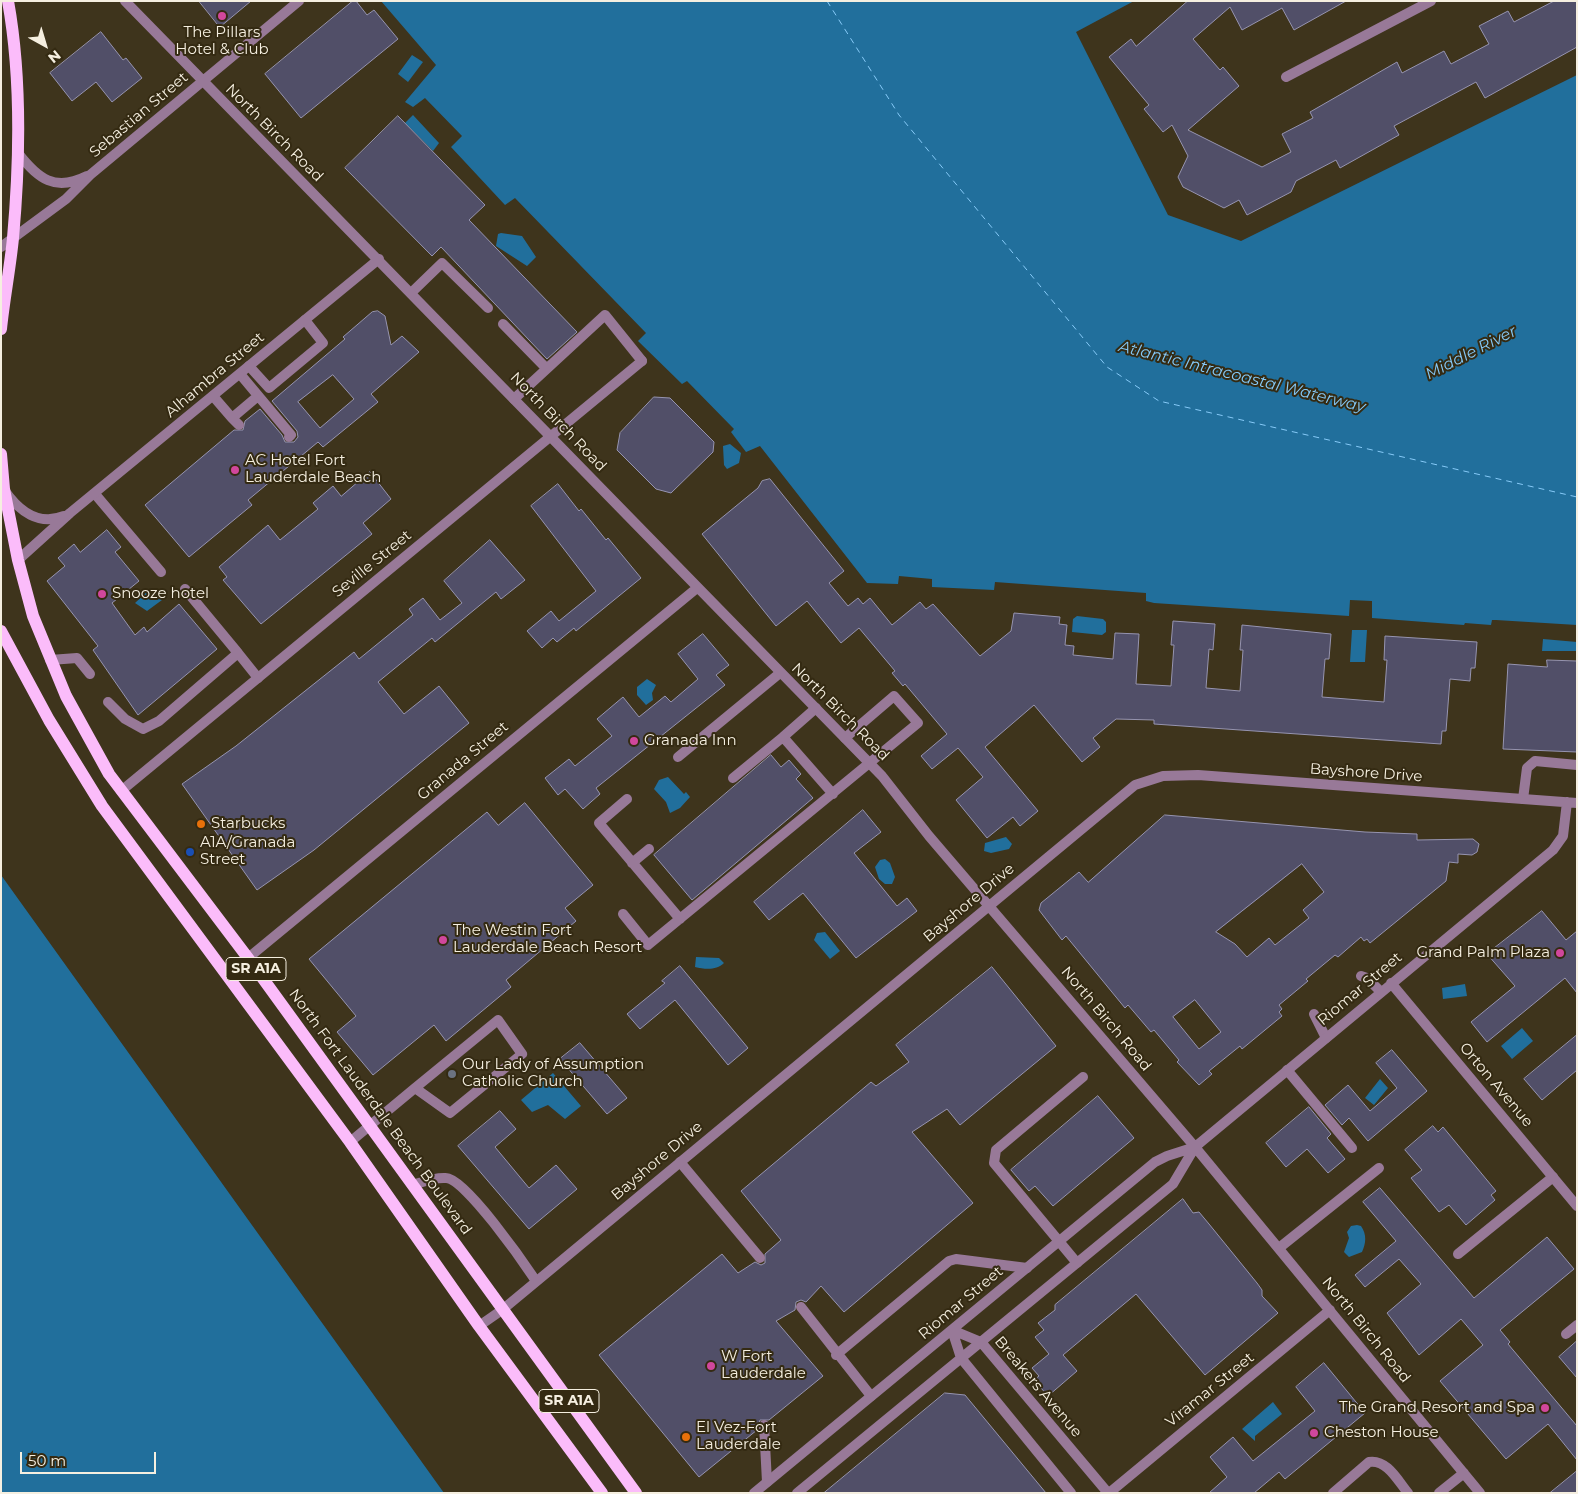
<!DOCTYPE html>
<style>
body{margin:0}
#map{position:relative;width:1578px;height:1494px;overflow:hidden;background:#3e341c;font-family:Montserrat,sans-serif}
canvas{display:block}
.frame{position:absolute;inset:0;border:2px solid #f5efe0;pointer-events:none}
.north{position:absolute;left:20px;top:20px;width:50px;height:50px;-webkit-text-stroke:4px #342a12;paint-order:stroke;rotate:141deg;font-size:14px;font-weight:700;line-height:20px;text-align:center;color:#f5efe0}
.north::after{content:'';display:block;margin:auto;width:18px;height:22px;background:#f5efe0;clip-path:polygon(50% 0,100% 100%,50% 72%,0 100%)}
.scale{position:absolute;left:20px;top:1452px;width:136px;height:22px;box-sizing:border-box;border:2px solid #f5efe0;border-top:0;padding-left:6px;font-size:15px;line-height:18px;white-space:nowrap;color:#f5efe0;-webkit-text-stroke:4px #342a12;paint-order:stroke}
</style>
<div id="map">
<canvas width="1578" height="1494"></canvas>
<div class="frame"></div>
<div class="north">N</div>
<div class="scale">50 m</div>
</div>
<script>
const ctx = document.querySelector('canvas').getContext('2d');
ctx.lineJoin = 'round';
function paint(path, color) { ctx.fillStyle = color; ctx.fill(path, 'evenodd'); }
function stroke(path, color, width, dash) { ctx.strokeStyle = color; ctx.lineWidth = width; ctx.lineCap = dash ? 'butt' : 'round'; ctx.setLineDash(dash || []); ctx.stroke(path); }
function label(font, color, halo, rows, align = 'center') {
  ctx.font = font + ' Montserrat,sans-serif'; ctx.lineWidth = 4; ctx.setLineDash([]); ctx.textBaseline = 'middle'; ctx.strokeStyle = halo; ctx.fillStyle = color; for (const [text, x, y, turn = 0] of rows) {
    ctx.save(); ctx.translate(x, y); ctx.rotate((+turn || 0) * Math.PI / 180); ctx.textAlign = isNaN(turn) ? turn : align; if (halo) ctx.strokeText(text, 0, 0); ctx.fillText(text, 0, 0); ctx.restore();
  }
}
const water = new Path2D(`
 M381,1H1134L1076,32L1168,215L1241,241L1577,75V625L1496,620H1492L1491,625L1465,623L1464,625L1372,618V601L1350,600L1349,616L1154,603L1146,601V593L995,582L994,590L932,587V579L899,576L898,584L867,583L760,446L746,452L731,432L734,429L687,381L682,384L638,341L646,333L515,198L505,205L451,147L462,136L425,98L413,107L405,102L436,65Z
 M412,55L423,62L408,82L398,74Z
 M413,115L439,143L433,151L405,123Z
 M501,233L522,236L536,257L527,266L496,246L498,234Z
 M730,444L741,453L739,463L727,469L724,465L723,446Z
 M151,588L162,600L147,611L135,603Z
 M1077,616L1103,619L1106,622V632L1102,635L1072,632L1073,619Z
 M1352,630H1367L1365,662H1350Z
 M1543,639L1577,642V651H1542Z
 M647,679L656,685L652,693L653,700L646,705L637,695V687Z
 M668,777L684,794L686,792L690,797L680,808L670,813L666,802L654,789L659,780Z
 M1006,837L1012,844L1009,849L991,853L984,851L985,843Z
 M885,859L890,863L895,877L892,884H885L879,879L875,867L880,860Z
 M1,875L444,1493H1Z
 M825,932L840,951L830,959L814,940L817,933Z
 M696,957L719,958L724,963C716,971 704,969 695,967Z
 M1465,984L1467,996L1443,999L1442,988Z
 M1522,1028L1533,1041L1512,1059L1501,1046Z
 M553,1073L581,1106L565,1119L548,1105L532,1112L521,1100Z
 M1380,1079L1388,1088L1374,1105L1365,1098Z
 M1357,1225L1361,1226C1367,1235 1366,1243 1362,1252L1349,1257L1344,1252L1349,1238L1347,1232L1351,1226Z
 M1273,1402L1282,1414L1255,1436V1441L1242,1429Z`);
const ferry = new Path2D(`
 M827,1L899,115L1107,367L1159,401L1577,497`);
const building = new Path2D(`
 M199,1H251L220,27Z
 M353,1H356L367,15L374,10L398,39L301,118L265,74Z
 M1188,1H1346L1294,30L1282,8L1242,30L1230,7L1193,39L1220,70L1223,67L1239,86L1188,130L1262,167L1291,152L1282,134L1313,118L1310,112L1397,62L1402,73L1444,51L1451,64L1489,44L1479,26L1508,11L1514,22L1554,1H1577V47L1485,98L1476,82L1394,126L1399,135L1340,168L1336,160L1296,181L1291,192L1247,215L1239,200L1224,208L1183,187L1178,177L1188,156L1172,125L1163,132L1144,109L1149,105L1109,57L1131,39L1136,46Z
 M101,32L123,60L126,58L142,78L112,102L96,82L72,101L50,73Z
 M398,116L485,205L469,220L577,332L547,359L441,247L432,256L345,168Z
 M378,311L385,316L391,345L402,336L419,352L371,394L378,402L323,447L318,442L248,500L252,505L189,557L145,505L234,430H243L245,421L260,409L282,435L285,442H294L298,437L297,431L272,401L345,339L343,337L372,312ZM333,375L354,399L320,428L298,402Z
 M654,397L670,398L714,442L713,452L671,493L656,489L617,450L620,433Z
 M370,472L391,499L363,523L372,534L261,624L223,580L227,577L219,567L268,525L280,540L318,509L313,503L333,486L341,496Z
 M770,479L844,571L829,583L848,606L858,598L863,604L870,598L892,625L920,602L926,609L933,604L980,656L1011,631L1014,613L1060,617L1059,624L1067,625L1065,645L1074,646L1073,655L1113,659L1115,633L1139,634L1136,684L1171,686L1174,645H1171L1173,621L1215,624L1213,650L1209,649L1206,688L1240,691L1243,650H1240L1242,625L1331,634L1329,659H1325L1322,697L1384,702L1387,660H1384L1385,636L1477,642L1475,668H1471L1470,681L1450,679L1446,731H1442L1441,744L1154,724V720L1116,719L1093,738L1100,747L1082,762L1034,705L985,747L1038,811L1020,826L1013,817L987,838L956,800L983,777L958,748L932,769L921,756L947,734L905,684L903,686L892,673L895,671L859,628L841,643L807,601L776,626L702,534L758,488L762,481Z
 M558,484L579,511L581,509L606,540L608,538L641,578L576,631L574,628L557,642L553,638L542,648L527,631L551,611L559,621L596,591L531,506Z
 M107,530L121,547L115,552L139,581L112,603L135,635L144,627L147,632L179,604L217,649L138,715L93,650L98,646L47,581L65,566L58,558L74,544L80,552Z
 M490,540L525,580L501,599L496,592L435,642L432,638L378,682L404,714L439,686L469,723L314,850L257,890L182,784L236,746L354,652L359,659L413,615L409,609L423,598L440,620L462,603L444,581Z
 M703,634L729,665L716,675L725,685L596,788L600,794L583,809L565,789L558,795L545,778L569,759L575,766L612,736L597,719L623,697L639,717L665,696L671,702L698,679L678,654Z
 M1547,660L1577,661V752L1503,749L1508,664L1547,667Z
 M771,755L781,767L789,760L801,774L796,779L813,798L692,900L654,855Z
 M525,803L593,885L565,908L576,921L506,980L511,987L446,1041L434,1025L373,1075L337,1032L356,1016L309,959L487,812L498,825Z
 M863,810L881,832L854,853L897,906L907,898L917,911L856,958L803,893L769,920L754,902Z
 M1165,815L1365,832L1417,834V840L1473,839L1479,844L1477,852L1472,855L1458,854V863L1449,862L1446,881L1370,943L1367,939L1364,941L1361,937L1338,957L1335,955L1306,979L1308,981L1279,1005L1282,1009L1279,1012L1282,1016L1242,1049L1240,1046L1209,1071L1212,1074L1199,1085L1177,1062L1179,1060L1154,1030L1151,1032L1128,1005L1125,1008L1066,936L1062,940L1039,910L1041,903L1079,872L1088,882ZM1302,864L1324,892L1303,910L1309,918L1275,945L1269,938L1247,957L1235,944L1216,932ZM1195,1000L1221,1032L1199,1049L1173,1017Z
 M1542,911L1566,940L1577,931V993L1565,978L1487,1042L1471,1022L1515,986L1487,954Z
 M680,966L748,1048L728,1065L675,1000L640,1029L627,1014L665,983L662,981Z
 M992,967L1056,1046L960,1125L947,1109L912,1132L973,1203L844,1312L821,1286L806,1302L801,1300L796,1302L795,1310L776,1321L823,1376L769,1420H760L757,1430L699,1477L599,1355L722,1254L738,1273L755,1262L761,1265L765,1263V1254L781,1240L741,1191L871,1082L876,1086L909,1062L896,1045Z
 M1577,1035V1070L1542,1100L1524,1079Z
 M580,1043L627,1098L607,1114L560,1059Z
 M1392,1050L1427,1091L1368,1141L1349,1118L1342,1125L1325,1105L1348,1085L1370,1111L1397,1088L1376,1063Z
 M1098,1096L1134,1138L1053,1206L1035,1186L1029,1191L1011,1170Z
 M1309,1107L1331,1134L1327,1138L1345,1159L1328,1173L1307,1149L1286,1167L1266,1143Z
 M500,1111L516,1129L495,1147L529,1188L556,1165L577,1189L529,1229L458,1146Z
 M1433,1126L1438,1132L1443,1127L1496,1191L1491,1195L1495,1200L1466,1225L1449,1205L1439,1212L1411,1178L1422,1170L1405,1150Z
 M1380,1188L1474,1298L1547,1237L1574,1269L1500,1330L1510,1342L1508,1344L1577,1426V1460L1548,1424L1506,1459L1440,1381L1483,1345L1461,1319L1419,1355L1387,1313L1421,1284L1399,1259L1365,1287L1355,1275L1396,1241L1363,1202Z
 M1183,1199L1193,1213L1199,1212L1209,1224L1257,1283L1262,1290V1296L1278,1313L1205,1375L1136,1294L1063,1355L1077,1371L1048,1396L1034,1380L1039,1376L1032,1368L1049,1354L1035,1337L1044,1330L1038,1323L1055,1310V1305Z
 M1577,1341V1378L1559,1357Z
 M1324,1363L1365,1413L1285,1479L1279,1472L1254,1493H1209L1227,1477L1210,1457L1233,1437L1253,1461L1315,1411L1296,1387Z
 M945,1393L965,1395L1046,1493H824Z
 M1577,1471V1493H1550Z`);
const service = new Path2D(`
 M411,293L442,263L488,308
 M503,324L546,368
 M249,366L269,388L323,343L305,320
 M240,374L291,435L289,437
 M213,396L232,418L258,396
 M514,399L605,315L642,361
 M232,418L239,425
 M95,494L161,572
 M185,589L238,653
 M50,660L77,658L90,674
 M108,702L125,719L143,729L159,721L238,653L258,678
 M816,708L783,737L833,794
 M678,757L780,673
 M733,778L783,737
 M627,799L599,823L680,919
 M1523,799L1527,768L1535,761L1577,765
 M632,863L649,849
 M623,914L648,945L918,723L894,696L845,738
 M1361,976L1367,978L1381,992
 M1314,1014L1326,1038
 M1287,1070L1352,1148
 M350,1142L415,1088L450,1113L522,1054L498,1020L415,1088
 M680,1162L760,1258
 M412,1185C422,1182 435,1177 446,1178C465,1178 524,1263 536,1281
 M1279,1248L1379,1168
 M1458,1254L1553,1177
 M1077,1263L994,1163L996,1150L1083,1077
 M801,1307L871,1396
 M1566,1334L1577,1325
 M836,1355L949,1261L956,1259L1027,1268
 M764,1425L767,1482
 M1333,1493L1369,1462C1387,1459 1398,1481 1408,1493`);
const minor = new Path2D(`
 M125,1L882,776L929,836L1195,1147L1480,1493
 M1286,77L1431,1
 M18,153C38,179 55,192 87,176
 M1,247L66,199L90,175L299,1
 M5,491C19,511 39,526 64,516
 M18,560L70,513L379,259
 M121,791L642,361
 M248,958L697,588
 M1391,983L1577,1206
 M479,1326L502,1310L1135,785L1163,776L1198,775L1577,803
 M952,1330L981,1342L1108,1493
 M952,1330L961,1358L1071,1493
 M754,1493L1155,1162L1167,1156L1195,1147L1553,850L1563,836L1567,802
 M797,1493L1173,1184L1195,1147
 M1109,1493L1330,1310
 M1439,1493L1464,1473`);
const primary = new Path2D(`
 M1,329C4,299 10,269 13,238C20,160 22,79 8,1
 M1,454L4,489L18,560L33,616L66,696L109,774L248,958L636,1493
 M1,631L49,720L102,806L350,1142L479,1326L602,1493`);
const markers = [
 [222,16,5,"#d1479c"],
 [235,470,5,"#d1479c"],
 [102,594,5,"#d1479c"],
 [634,741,5,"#d1479c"],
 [201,824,5,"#e8710a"],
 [190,852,5,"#1a4fb4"],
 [443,940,5,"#d1479c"],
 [1560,953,5,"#d1479c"],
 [452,1074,5,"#6b7280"],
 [711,1366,5,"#d1479c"],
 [1545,1408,5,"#d1479c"],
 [1314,1433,5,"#d1479c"],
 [686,1437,5,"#e8710a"]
];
const shields = [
 [256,969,60],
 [569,1401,60]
];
const shieldNames = [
 ["SR A1A",256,969],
 ["SR A1A",569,1401]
];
const poiNames = [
 ["The Pillars",222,33,"center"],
 ["Hotel & Club",222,50,"center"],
 ["AC Hotel Fort",245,461],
 ["Lauderdale Beach",245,478],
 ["Snooze hotel",112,594],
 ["Granada Inn",644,741],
 ["Starbucks",211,824],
 ["A1A/Granada",200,843],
 ["Street",200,860],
 ["The Westin Fort",453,931],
 ["Lauderdale Beach Resort",453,948],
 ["Grand Palm Plaza",1550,953,"right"],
 ["Our Lady of Assumption",462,1065],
 ["Catholic Church",462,1082],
 ["W Fort",721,1357],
 ["Lauderdale",721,1374],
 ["The Grand Resort and Spa",1535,1408,"right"],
 ["El Vez-Fort",696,1428],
 ["Lauderdale",696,1445],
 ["Cheston House",1324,1433]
];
const streetNames = [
 ["Sebastian Street",139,115,-40],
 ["North Birch Road",274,133,45],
 ["Alhambra Street",215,375,-40],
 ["North Birch Road",558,422,46],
 ["Seville Street",372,564,-39],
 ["North Birch Road",840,712,45],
 ["Granada Street",463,761,-40],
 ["Bayshore Drive",1366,773,4],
 ["Bayshore Drive",969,903,-40],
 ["Riomar Street",1360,989,-40],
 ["North Birch Road",1106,1019,50],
 ["Orton Avenue",1496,1085,50],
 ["North Fort Lauderdale Beach Boulevard",380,1112,54],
 ["Bayshore Drive",657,1161,-40],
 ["Riomar Street",961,1303,-40],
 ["North Birch Road",1366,1330,51],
 ["Breakers Avenue",1038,1387,50],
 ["Viramar Street",1210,1390,-39]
];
const waterNames = [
 ["Middle River",1471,353,-27],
 ["Atlantic Intracoastal Waterway",1242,377,14]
];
paint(water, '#216f9c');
stroke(ferry, '#86caf8', 1, [6, 5]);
paint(building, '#514f68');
stroke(building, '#9694b0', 1);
stroke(service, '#987998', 10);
stroke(minor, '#987998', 10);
stroke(primary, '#fbbcfa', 12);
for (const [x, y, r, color] of markers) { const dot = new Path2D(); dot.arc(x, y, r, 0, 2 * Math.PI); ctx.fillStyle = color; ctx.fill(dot); stroke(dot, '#342a12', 2); }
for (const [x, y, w] of shields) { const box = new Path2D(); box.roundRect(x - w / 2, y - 11.5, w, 23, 4); ctx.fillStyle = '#342a12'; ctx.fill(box); stroke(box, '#f5efe0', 1); }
label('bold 14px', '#f5efe0', null, shieldNames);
label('15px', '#f5efe0', '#342a12', poiNames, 'left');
label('15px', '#f5efe0', '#342a12', streetNames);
label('italic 16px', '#86caf8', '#342a12', waterNames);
</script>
